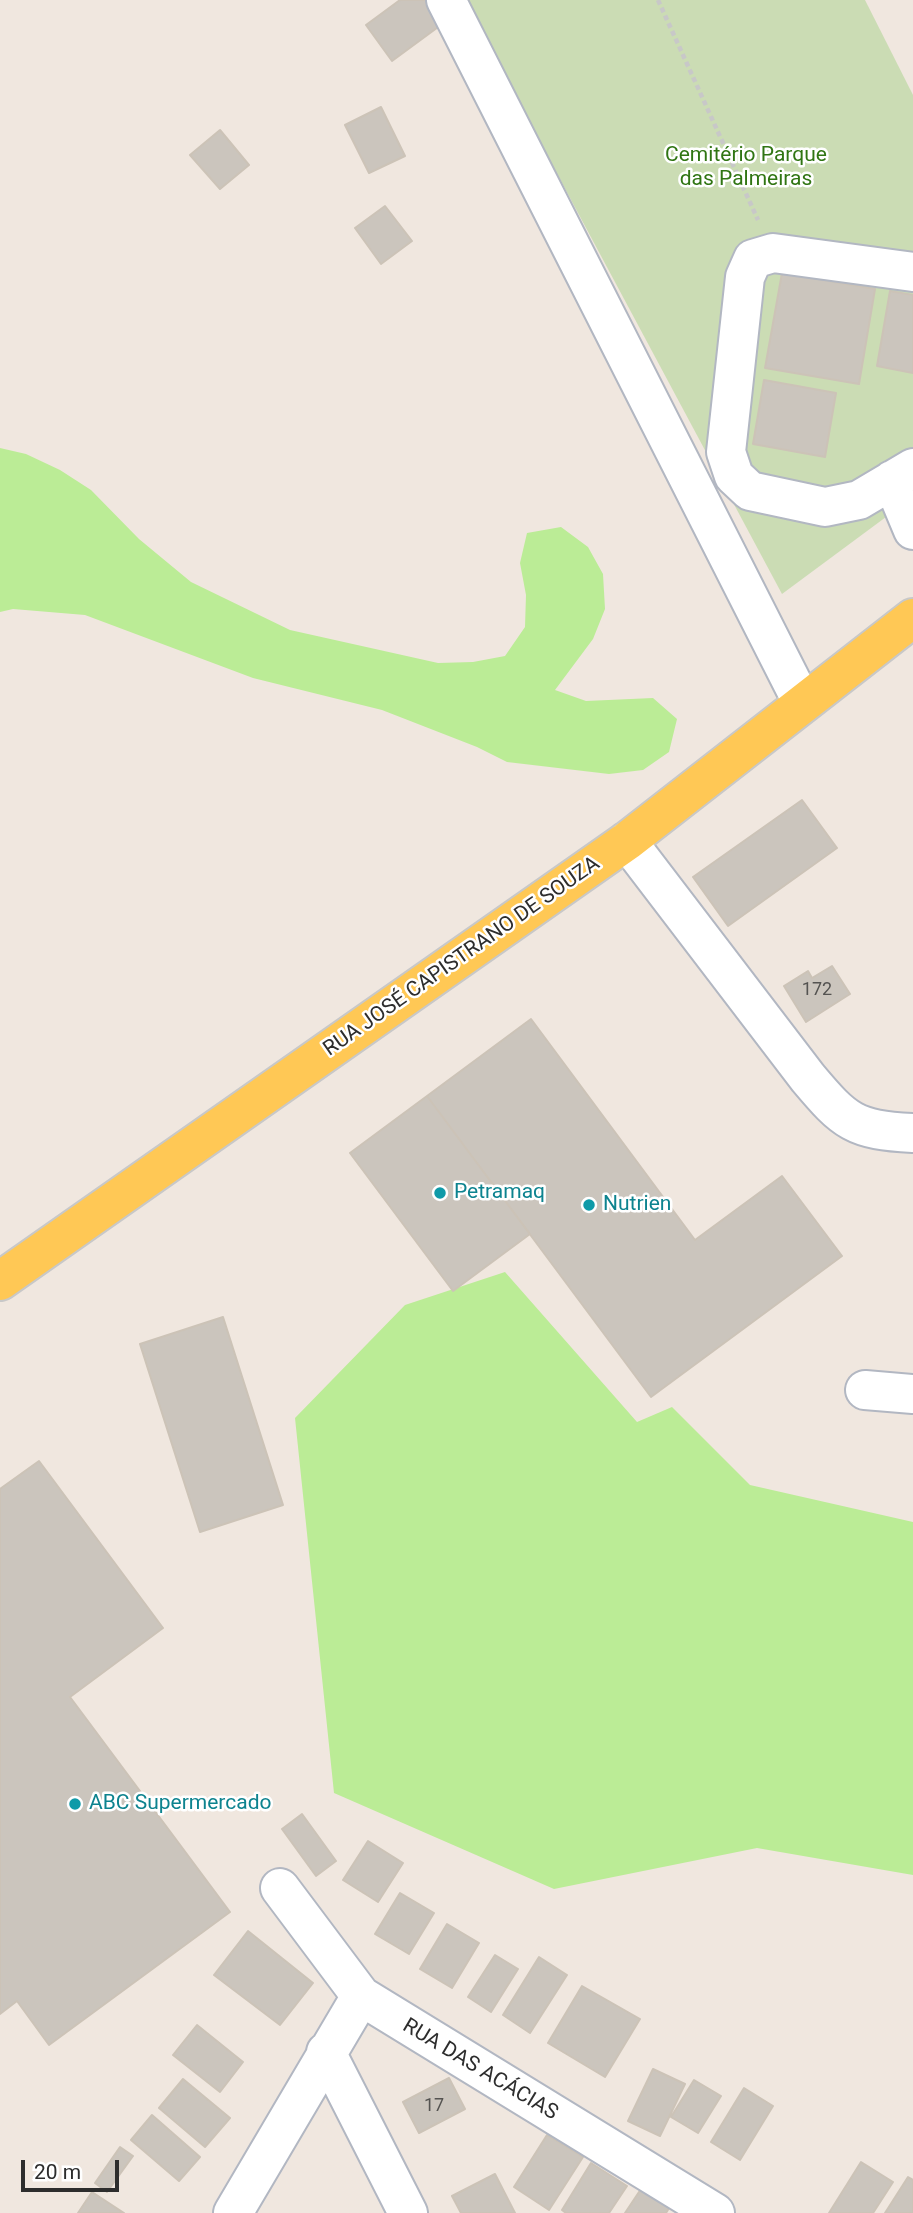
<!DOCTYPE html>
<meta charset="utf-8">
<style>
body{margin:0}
#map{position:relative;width:913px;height:2213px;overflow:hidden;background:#f0e7df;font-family:Roboto,sans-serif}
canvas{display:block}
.scale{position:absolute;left:21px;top:2160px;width:98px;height:32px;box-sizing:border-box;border:4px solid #2d2d2d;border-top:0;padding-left:9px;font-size:21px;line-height:24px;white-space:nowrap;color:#2d2d2d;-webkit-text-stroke:5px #fff;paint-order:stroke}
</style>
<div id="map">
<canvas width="913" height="2213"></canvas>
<div class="scale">20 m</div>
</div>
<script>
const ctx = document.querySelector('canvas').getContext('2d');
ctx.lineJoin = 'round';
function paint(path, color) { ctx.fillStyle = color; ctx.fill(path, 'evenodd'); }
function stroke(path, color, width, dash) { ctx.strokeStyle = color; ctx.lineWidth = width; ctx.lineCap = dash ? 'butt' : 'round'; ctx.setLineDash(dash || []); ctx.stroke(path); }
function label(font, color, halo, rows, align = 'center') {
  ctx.font = font + ' Roboto,sans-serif'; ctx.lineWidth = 5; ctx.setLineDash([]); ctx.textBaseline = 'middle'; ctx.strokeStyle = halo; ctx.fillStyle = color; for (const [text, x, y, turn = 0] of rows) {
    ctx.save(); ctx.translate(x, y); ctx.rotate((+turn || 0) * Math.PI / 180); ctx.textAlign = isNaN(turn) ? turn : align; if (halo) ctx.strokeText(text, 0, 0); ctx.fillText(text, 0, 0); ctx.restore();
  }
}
const green = new Path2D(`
 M0,448L26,454L60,470L91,490L139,539L191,582L290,630L438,663L473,662L505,656L525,627L526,595L520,563L527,533L561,527L588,547L603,574L605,609L593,639L555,690L586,701L653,698L677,719L669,752L643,770L609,774L507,762L477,747L382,710L253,678L85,615L13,609L0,612Z
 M505,1272L637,1422L672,1407L750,1485L913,1522V1875L757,1848L554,1889L334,1793L295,1418L405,1305Z`);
const cemetery = new Path2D(`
 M464,0H865L913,95V497L782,594Z`);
const building = new Path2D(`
 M400,0H429L445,22L392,61L366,25Z
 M381,107L405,156L369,173L345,125Z
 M220,130L249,165L220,189L190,155Z
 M385,206L412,241L381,264L355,228Z
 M782,273L875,289L859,384L765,368Z
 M890,291L913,295V373L877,366Z
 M764,380L836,393L825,457L753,444Z
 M802,800L837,848L728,926L693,877Z
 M832,966L850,994L806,1022L784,986L808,971L812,978Z
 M531,1019L695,1240L782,1176L842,1256L651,1397L427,1096Z
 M427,1096L530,1234L453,1291L350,1153Z
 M223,1317L283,1505L200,1532L140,1344Z
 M39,1461L163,1628L70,1697L230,1912L49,2045L17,2001L0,2014V1489Z
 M302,1814L336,1861L316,1876L282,1829Z
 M368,1841L403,1863L378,1902L343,1880Z
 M400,1893L434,1913L409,1954L375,1934Z
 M447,1924L479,1943L452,1988L420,1969Z
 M248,1931L313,1983L280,2025L214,1975Z
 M495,1955L518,1969L491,2012L468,1997Z
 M539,1957L567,1975L530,2033L503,2015Z
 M582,1986L640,2019L605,2077L548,2043Z
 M197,2025L243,2062L220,2092L173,2055Z
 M653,2069L685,2084L660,2136L628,2121Z
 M449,2078L465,2109L419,2133L403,2102Z
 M183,2079L230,2118L205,2147L159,2108Z
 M694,2080L721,2096L698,2133L671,2117Z
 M744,2088L773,2106L740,2160L711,2142Z
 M152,2115L200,2157L179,2181L131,2140Z
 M547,2135L583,2157L549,2210L514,2187Z
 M120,2147L133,2156L107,2192L95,2183Z
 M861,2162L893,2182L873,2213H829Z
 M591,2163L627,2186L609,2213H566L562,2210Z
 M495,2174L515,2213H461L452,2196Z
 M908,2177L913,2180V2213H885Z
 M641,2189L669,2208L666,2213H625Z
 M92,2192L124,2213H78Z`);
const path = new Path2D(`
 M658,0L758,220`);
const minor = new Path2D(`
 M446,0L802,702
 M913,272L773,253L753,259L745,277L726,452L734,476L750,491L825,507L859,500L913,468
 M892,480L913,530
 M627,841L808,1078C845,1122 854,1130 913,1133
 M865,1390L913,1394
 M280,1888L361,1996L715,2213
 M326,2052L408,2213
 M233,2213L361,1996`);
const major = new Path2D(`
 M0,1281L627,841L913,618`);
const markers = [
 [440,1193,7,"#0f9aa8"],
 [589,1205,7,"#0f9aa8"],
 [75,1804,7,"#0f9aa8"]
];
const numberNames = [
 ["172",817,990],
 ["17",434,2106]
];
const parkNames = [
 ["Cemitério Parque",746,156],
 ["das Palmeiras",746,180]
];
const streetNames = [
 ["RUA JOSÉ CAPISTRANO DE SOUZA",462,957,-35],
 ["RUA DAS ACÁCIAS",480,2070,31]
];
const cultureNames = [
 ["Petramaq",454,1193],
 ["Nutrien",603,1205],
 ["ABC Supermercado",89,1804]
];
paint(green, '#bbec96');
paint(cemetery, '#cbdcb4');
paint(building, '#cbc5bd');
stroke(building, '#ccc3b7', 2);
stroke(minor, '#b2b7c2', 42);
stroke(major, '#c8c8c8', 42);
stroke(path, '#c8c8c8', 4.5, [5, 3.5]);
stroke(minor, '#fff', 38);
stroke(major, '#ffc855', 38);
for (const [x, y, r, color] of markers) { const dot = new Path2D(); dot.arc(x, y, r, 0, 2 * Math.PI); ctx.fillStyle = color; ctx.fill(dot); stroke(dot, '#fff', 2.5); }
label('18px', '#545351', null, numberNames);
label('21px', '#307513', '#fff', parkNames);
label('21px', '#2d2d2d', '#fff', streetNames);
label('21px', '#0d838f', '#fff', cultureNames, 'left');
</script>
